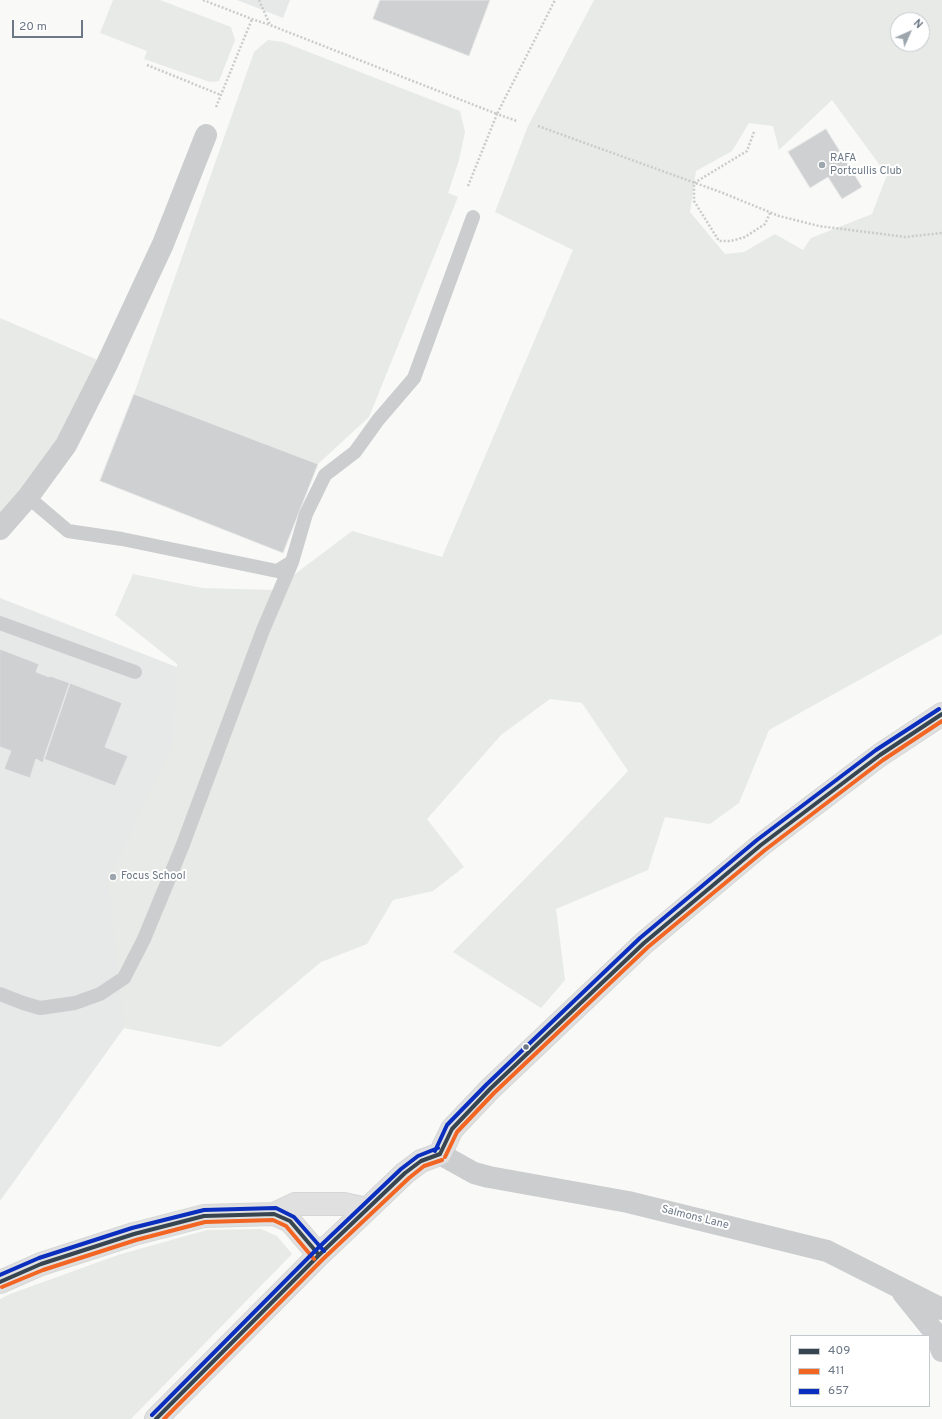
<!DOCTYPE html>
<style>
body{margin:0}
#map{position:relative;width:942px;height:1419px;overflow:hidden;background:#f9f9f8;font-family:Overpass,sans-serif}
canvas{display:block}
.legend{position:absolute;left:790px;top:1335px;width:140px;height:72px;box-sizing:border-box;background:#fff;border:1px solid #c4c9ce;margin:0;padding:5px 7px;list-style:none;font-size:12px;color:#6c7885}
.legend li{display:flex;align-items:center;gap:8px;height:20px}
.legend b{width:20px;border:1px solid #c4c9ce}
.north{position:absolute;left:890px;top:12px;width:40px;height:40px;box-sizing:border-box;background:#fff;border:1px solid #c4c9ce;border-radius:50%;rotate:45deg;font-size:11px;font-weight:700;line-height:16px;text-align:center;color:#6c7885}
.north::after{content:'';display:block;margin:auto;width:14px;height:18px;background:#9da5ad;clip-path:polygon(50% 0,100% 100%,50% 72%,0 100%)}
.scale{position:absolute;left:12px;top:20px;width:71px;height:18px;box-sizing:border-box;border:2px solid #6c7885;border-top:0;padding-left:5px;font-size:12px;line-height:14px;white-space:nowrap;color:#6c7885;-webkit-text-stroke:3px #fff;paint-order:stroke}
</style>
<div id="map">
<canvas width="942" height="1419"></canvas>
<ul class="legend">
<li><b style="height:5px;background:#36454f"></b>409</li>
<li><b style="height:5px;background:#f26522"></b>411</li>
<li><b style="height:5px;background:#0a2ebe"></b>657</li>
</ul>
<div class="north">N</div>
<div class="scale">20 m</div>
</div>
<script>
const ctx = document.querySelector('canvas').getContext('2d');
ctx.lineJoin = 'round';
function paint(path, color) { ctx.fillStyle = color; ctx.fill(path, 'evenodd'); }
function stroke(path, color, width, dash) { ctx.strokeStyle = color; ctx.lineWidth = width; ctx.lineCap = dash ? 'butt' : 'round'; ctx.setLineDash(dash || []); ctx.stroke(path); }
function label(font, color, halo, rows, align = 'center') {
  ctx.font = font + ' Overpass,sans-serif'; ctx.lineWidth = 4; ctx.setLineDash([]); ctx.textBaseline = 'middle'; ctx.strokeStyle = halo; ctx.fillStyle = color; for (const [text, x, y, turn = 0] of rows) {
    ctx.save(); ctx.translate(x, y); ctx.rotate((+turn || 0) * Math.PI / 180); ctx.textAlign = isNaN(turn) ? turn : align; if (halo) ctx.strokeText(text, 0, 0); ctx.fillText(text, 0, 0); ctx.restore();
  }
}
const built = new Path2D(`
 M237,0H290L283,18Z
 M0,598L328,726L124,1028L0,1201Z`);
const green = new Path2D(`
 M113,0H160L231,27L235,40L219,81L210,82L144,59L147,51L100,33Z
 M594,0H942V634L769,730L739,803L710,824L665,817L648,870L556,909L565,980L541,1008L453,952L564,839L628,771L582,703L550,699L501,735L427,819L464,867L433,891L393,900L367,944L321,962L220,1047L124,1028L108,879L173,747L177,664L115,615L133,574L202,588L274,590L352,531L442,557L573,250L495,212L528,126ZM898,20H922V44H898ZM832,100L887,175L872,214L811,238L803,250L775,234L744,252L725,254L690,212L696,171L732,151L749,123L773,126L779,150Z
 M268,40L283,42L460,111L465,132L459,160L448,193L458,197L369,417L318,464L134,394L254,52Z
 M0,318L107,364L0,529Z
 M261,1229L277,1236L292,1254L131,1419H0V1299L10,1294L118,1255L207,1230Z`);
const building = new Path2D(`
 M380,0H490L469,56L373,19Z
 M826,129L862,187L842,199L828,177L810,188L788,152Z
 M134,394L318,464L283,553L100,481Z
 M0,649L39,664L36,672L49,677L50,676L70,683L43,763L36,759L30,778L4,769L11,751L0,747Z
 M70,683L122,703L105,747L128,756L115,786L44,759Z`);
const path = new Path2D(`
 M203,0L252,19L270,25
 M259,0L270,25L497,114L555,0
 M147,65L221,95
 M216,107L252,19
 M538,126L723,193L779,216L819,226L905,237L942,233
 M754,132L747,151L694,183V201L719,241H731L745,237L765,224L770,213
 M468,186L497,114L517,121`);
const lane = new Path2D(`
 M28,497L68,531L122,539L277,571L292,562L306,514L325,475L355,452L378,420L414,378L473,217
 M0,623L135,672
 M0,994L23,1003L40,1008L75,1003L100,994L124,978L144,939L182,847L263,630L292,562`);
const street = new Path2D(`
 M0,529L28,497L66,445L107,364L163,244L206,135
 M440,1154L474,1173L489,1177L628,1202L827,1251L942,1309
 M903,1293L936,1334L942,1351`);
const secondary = new Path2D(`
 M274,1214L295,1204H344L367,1209
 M0,1282L41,1264L134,1234L204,1216L274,1214L290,1221L319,1255
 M156,1419L319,1255L405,1173L421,1161L440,1154L452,1129L490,1089L644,943L761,845L880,755L942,714`);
const bus1 = new Path2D(`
 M440,1154L452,1129L490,1089L644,943L761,845L880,755L942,714
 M0,1282L41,1264L134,1234L204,1216L274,1214L290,1221L319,1255
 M156,1419L319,1255L405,1173L421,1161L440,1154`);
const bus2 = new Path2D(`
 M445,1157L457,1132L494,1093L648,947L765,850L883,760L942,721
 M2,1287L43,1270L136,1240L205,1222L273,1220L286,1226L314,1259
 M164,1419L323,1259L409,1178L424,1166L442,1160`);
const bus3 = new Path2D(`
 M435,1151L447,1125L486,1085L640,938L757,840L876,750L939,709
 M0,1275L39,1258L132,1228L204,1210L276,1208L294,1217L324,1251
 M152,1415L315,1251L401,1169L418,1156L438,1148`);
const markers = [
 [822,165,4,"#9da5ad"],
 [113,877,4,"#9da5ad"],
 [526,1047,3.5,"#6c7885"]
];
const poiNames = [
 ["RAFA",830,159],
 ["Portcullis Club",830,172],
 ["Focus School",121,877]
];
const streetNames = [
 ["Salmons Lane",695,1218,14]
];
paint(built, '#e7e9e9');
paint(green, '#e7eae6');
paint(building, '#cfd0d2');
stroke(building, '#e8e8e8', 1);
stroke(secondary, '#d5d6d6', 24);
stroke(path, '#cacbcc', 2.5, [2, 2]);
stroke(lane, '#cccdce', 14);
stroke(street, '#cccdce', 22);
stroke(secondary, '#e0e0e1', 22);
stroke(bus1, '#36454f', 4);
stroke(bus2, '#f26522', 4);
stroke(bus3, '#0a2ebe', 4);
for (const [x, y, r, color] of markers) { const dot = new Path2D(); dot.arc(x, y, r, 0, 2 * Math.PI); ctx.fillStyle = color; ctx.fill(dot); stroke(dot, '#fff', 1.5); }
label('11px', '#6c7885', '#fff', poiNames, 'left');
label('11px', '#6c7885', '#fff', streetNames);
</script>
